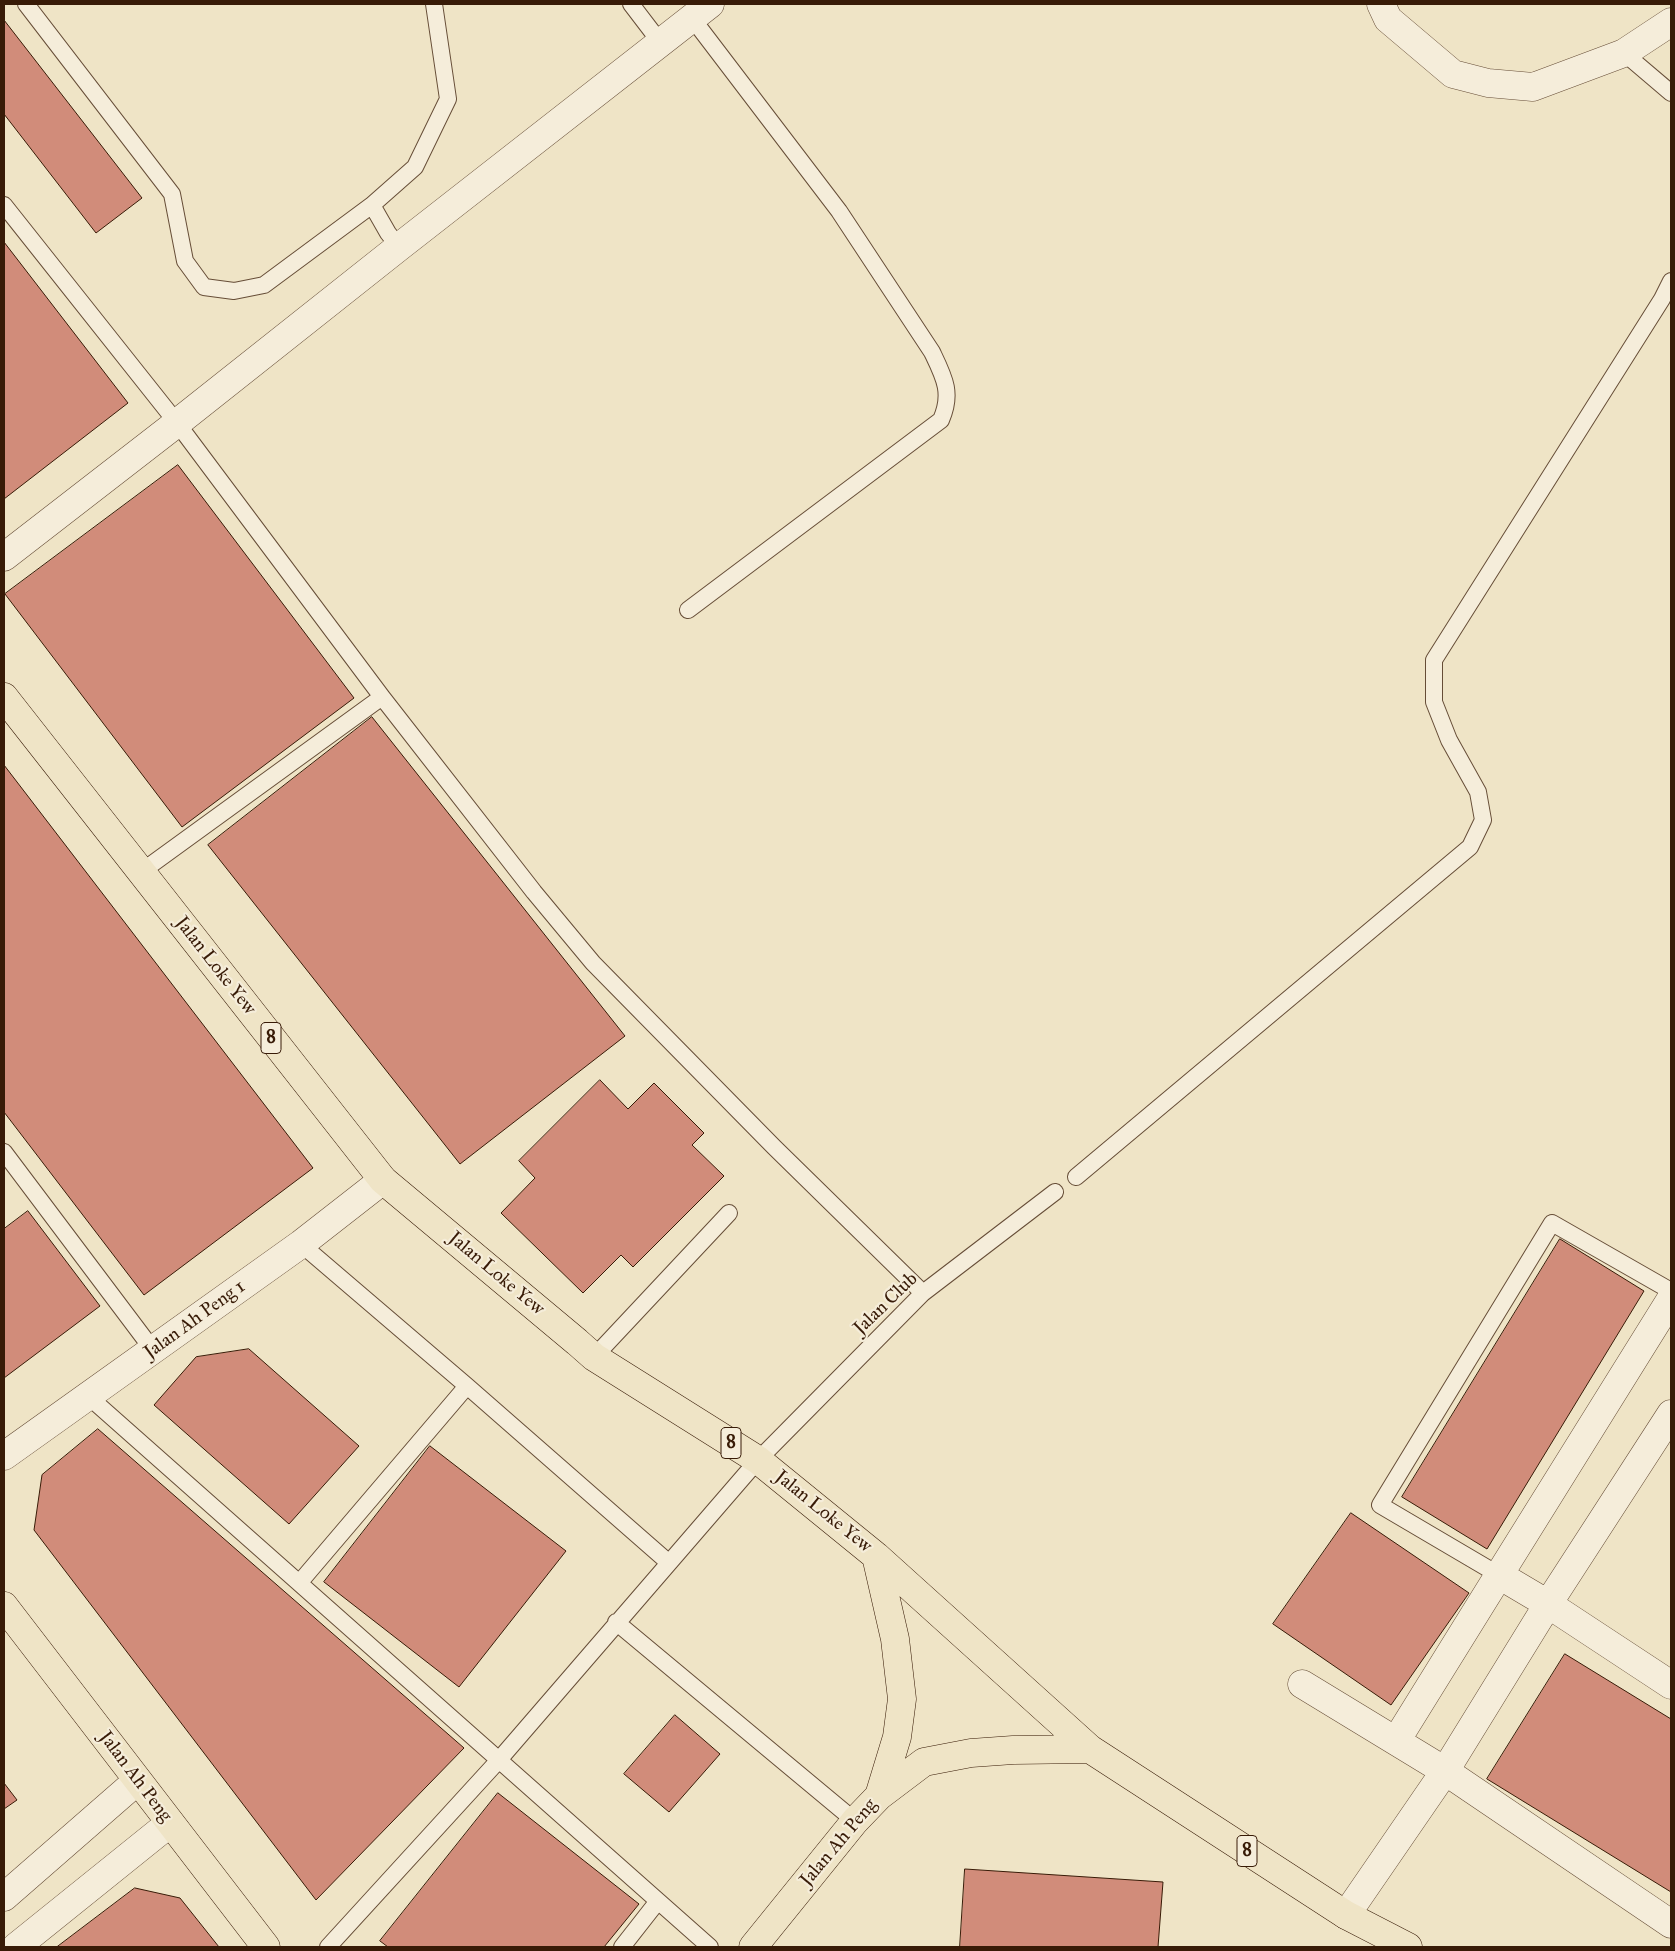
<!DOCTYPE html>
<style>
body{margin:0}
#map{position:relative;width:1675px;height:1951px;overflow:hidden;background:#efe4c6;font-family:"IM FELL Great Primer",serif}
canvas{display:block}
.frame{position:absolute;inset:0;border:5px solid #381b07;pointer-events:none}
</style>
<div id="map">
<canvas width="1675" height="1951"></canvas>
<div class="frame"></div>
</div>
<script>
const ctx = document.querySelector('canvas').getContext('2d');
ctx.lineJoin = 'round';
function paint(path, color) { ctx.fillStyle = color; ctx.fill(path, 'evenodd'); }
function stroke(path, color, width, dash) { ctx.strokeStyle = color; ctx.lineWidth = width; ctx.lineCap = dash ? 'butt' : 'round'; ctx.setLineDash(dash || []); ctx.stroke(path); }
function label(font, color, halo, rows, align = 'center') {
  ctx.font = font + ' "IM FELL Great Primer",serif'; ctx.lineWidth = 4.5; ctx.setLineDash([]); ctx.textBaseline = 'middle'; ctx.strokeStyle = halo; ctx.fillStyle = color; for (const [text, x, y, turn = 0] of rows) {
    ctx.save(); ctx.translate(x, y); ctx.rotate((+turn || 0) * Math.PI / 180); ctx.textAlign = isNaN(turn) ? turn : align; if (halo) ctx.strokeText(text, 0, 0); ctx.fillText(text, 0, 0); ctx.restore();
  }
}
const building = new Path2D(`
 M4,20L142,198L96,233L4,114Z
 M4,242L128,403L4,499Z
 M178,465L354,698L182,827L5,594Z
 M372,717L625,1036L460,1164L208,845Z
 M4,765L313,1168L144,1295L4,1112Z
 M600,1080L628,1109L654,1083L704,1133L692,1145L724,1176L633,1267L621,1255L583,1293L501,1213L535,1178L519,1161Z
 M28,1211L100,1306L4,1378V1229Z
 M1560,1239L1644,1291L1487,1549L1402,1497Z
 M249,1349L359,1446L289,1524L154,1405L196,1357Z
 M98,1429L464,1748L316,1900L34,1530L42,1475Z
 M430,1446L566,1551L459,1687L324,1582Z
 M1351,1513L1469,1593L1391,1705L1273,1624Z
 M1565,1654L1671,1719V1892L1487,1779Z
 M675,1715L720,1754L669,1812L624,1774Z
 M4,1783L17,1800L4,1809Z
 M498,1793L639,1904L604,1947H388L380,1941Z
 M965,1869L1163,1882L1158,1947H960Z
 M135,1888L180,1898L219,1947H57Z`);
const lane = new Path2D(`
 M26,4L172,194L185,261L204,287L234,291L264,285L372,205
 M631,4L660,42
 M1624,53L1671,93
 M4,205L177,423L382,697L534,892L593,963L774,1147L923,1293
 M399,247L388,233L372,205L415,167L448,99L434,4
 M688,610L941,420C953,393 944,377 932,352L839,211L692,18
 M141,872L382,697
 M4,1152L153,1350
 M1076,1177L1470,847L1483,820L1478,792L1449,740L1434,702V660L1662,299L1671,281
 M301,1244L467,1386L668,1562
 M594,1357L729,1213
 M88,1396L710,1947
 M1499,1575L1380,1505L1552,1223L1671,1291
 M300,1582L467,1386
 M616,1622L855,1821
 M328,1947L498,1761L758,1460L923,1293L1055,1192
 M622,1947L658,1901`);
const street = new Path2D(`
 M1381,4L1388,19L1453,74L1488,83L1533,87L1624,53L1671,22
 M4,557L177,423L399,247L710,4
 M1671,1299L1499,1575L1548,1604L1671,1685
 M4,1456L301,1244L383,1180
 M1302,1684L1445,1771L1671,1924
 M1396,1741L1499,1575
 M4,1897L137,1781
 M1346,1915L1445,1771L1548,1604L1671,1414
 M16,1947L170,1823`);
const primary = new Path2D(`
 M4,697L383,1180L577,1342L594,1357L758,1460L876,1556L1090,1749L1346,1915L1408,1947
 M876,1556L895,1639L902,1699L897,1737L879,1796
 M4,1606L266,1947
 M753,1947L855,1821L879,1796L924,1762L971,1753L1013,1750L1090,1749`);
const shields = [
 [271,1038,20],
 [731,1443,20],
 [1247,1851,20]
];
const shieldNames = [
 ["8",271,1038],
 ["8",731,1443],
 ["8",1247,1851]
];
const streetNames = [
 ["Jalan Loke Yew",215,966,52],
 ["Jalan Loke Yew",496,1274,40],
 ["Jalan Club",886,1304,-44],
 ["Jalan Ah Peng 1",195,1320,-36],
 ["Jalan Loke Yew",823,1512,39],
 ["Jalan Ah Peng",135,1777,53],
 ["Jalan Ah Peng",839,1843,-50]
];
paint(building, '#d18c7a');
stroke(building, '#381b07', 1);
stroke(lane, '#664d37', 18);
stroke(street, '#664d37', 29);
stroke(primary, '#381b07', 29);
stroke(lane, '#f5edda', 16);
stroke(street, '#f5edda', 28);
stroke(primary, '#efe4c6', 28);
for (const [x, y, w] of shields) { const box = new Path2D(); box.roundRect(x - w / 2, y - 15.5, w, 31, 4); ctx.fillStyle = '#f5edda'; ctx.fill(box); stroke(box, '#381b07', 1); }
label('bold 18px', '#381b07', null, shieldNames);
label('19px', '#381b07', '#f5edda', streetNames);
</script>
